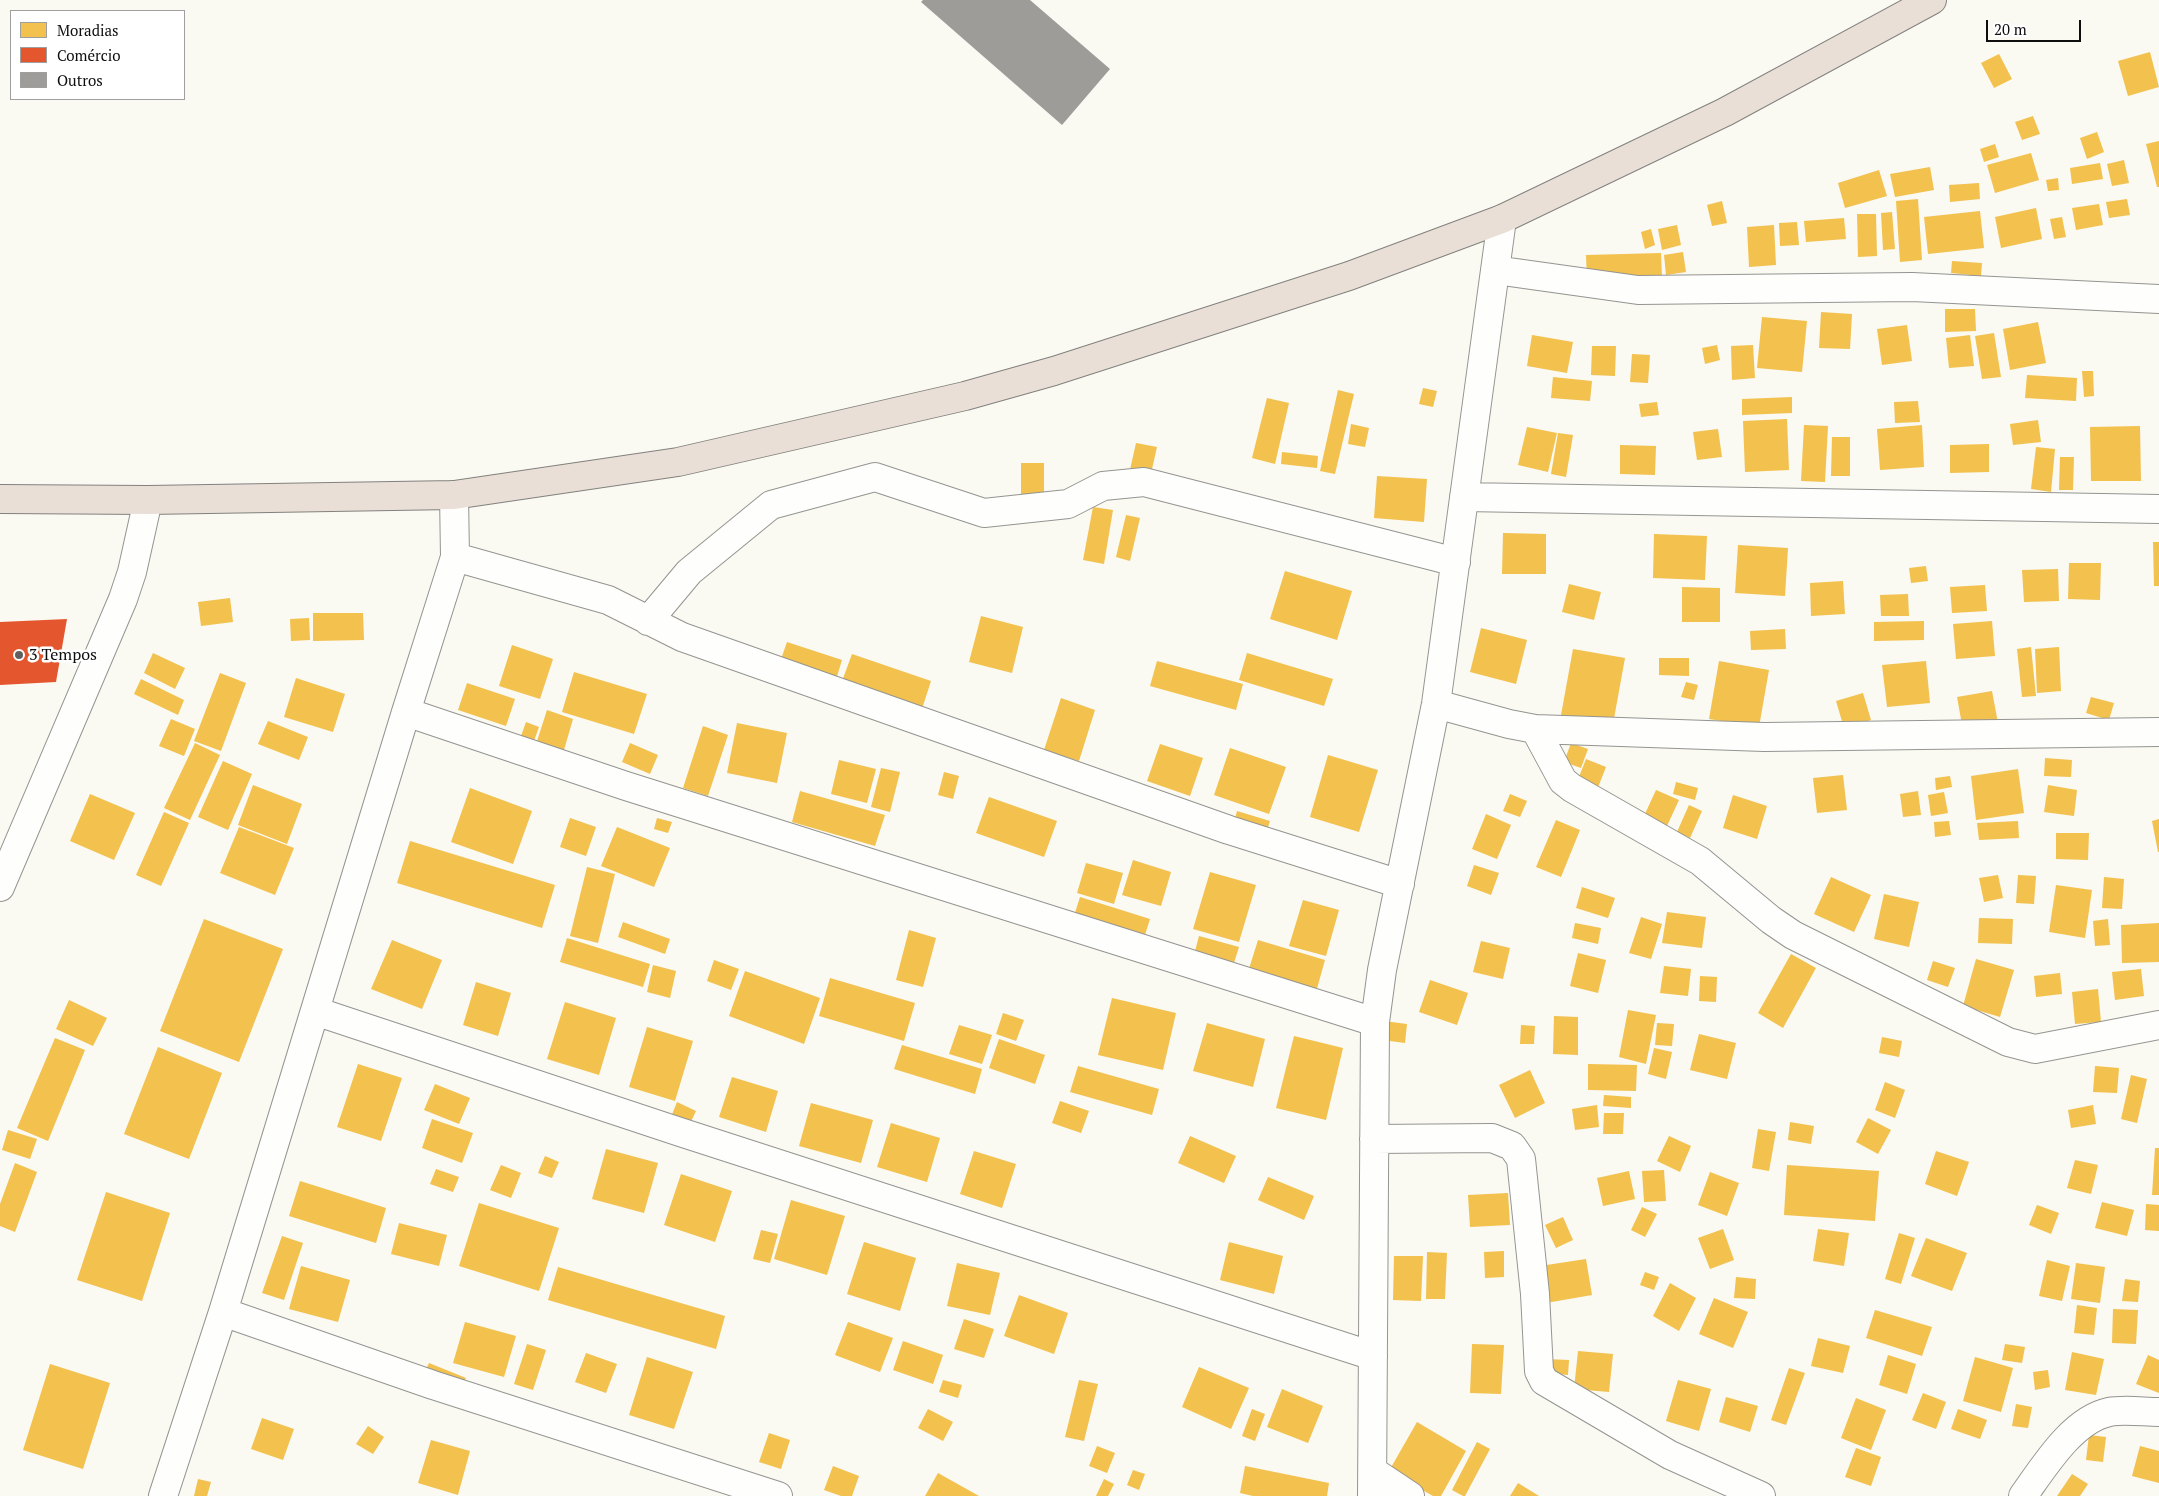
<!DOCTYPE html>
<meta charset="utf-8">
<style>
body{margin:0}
#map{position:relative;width:2159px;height:1496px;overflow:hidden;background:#faf9f2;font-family:"PT Serif",serif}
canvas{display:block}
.legend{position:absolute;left:10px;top:10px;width:175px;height:90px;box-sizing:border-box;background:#fff;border:1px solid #9f9f9f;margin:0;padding:6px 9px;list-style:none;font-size:15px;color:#0e0e0e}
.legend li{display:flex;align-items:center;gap:10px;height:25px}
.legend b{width:25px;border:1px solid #9f9f9f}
.scale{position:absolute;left:1986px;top:20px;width:95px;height:22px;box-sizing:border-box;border:2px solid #0e0e0e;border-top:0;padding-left:6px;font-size:15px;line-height:18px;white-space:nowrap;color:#0e0e0e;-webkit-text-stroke:4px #fff;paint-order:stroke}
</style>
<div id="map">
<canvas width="2159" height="1496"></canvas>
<ul class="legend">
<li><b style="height:14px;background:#f2c14e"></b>Moradias</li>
<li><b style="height:14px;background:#e4572e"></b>Comércio</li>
<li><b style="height:14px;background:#9e9c98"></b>Outros</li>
</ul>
<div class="scale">20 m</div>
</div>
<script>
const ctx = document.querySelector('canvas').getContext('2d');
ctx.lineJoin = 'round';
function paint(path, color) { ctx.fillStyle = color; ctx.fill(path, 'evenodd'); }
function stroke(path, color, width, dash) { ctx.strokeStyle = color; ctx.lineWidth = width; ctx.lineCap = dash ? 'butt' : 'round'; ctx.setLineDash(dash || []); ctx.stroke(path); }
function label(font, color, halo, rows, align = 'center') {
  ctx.font = font + ' "PT Serif",serif'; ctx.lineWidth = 5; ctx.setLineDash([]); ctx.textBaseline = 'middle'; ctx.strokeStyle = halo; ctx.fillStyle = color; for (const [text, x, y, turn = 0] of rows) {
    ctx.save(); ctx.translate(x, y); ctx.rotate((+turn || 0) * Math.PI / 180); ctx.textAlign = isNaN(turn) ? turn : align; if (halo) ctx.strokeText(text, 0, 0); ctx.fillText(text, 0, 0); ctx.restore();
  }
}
const homes = new Path2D(`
 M2150,52L2159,87L2128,96L2118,61Z
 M1999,54L2012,79L1994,88L1981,63Z
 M2033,116L2040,134L2022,140L2015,122Z
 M2097,132L2104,152L2087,159L2080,138Z
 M2159,141V187H2157L2146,144Z
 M1995,144L1999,157L1984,162L1980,149Z
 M2031,153L2039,180L1995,193L1987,165Z
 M2124,160L2129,183L2112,186L2107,164Z
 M2100,163L2103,179L2072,184L2070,168Z
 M1930,167L1934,190L1895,197L1890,174Z
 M1879,170L1887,196L1845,208L1838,183Z
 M2058,178L2059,190L2048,191L2046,180Z
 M1979,183L1980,199L1950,202L1949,185Z
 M1918,199L1922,260L1900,262L1896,201Z
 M2127,199L2130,215L2109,218L2106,202Z
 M1722,201L1727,223L1712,226L1707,205Z
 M2099,204L2103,225L2076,230L2072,208Z
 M2036,208L2042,239L2001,248L1995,217Z
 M1980,211L1984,248L1928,254L1924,217Z
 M1892,212L1895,249L1883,250L1881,213Z
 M1857,214H1876L1877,256L1858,257Z
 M2062,217L2066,237L2054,239L2050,219Z
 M1844,218L1846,239L1806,242L1804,221Z
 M1797,222L1799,245L1780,246L1779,223Z
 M1677,225L1681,245L1662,250L1658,229Z
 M1774,225L1776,265L1749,267L1747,227Z
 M1651,229L1655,245L1645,249L1641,232Z
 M1683,252L1686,272L1666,275L1664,255Z
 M1661,253L1662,277L1587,280L1586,255Z
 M1952,261L1982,263L1981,276L1951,273Z
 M1945,309H1975L1976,331L1945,332Z
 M1821,312L1852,314L1850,349L1819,348Z
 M1762,317L1807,321L1802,372L1757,368Z
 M2038,322L2046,363L2010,370L2003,329Z
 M1907,325L1912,361L1882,365L1877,329Z
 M1994,333L2001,377L1982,379L1975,336Z
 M1532,335L1573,342L1567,373L1527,366Z
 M1970,335L1974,366L1949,368L1946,338Z
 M1717,345L1720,360L1705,364L1702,348Z
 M1753,345L1755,378L1732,380L1731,346Z
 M1592,346H1616L1615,376L1591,375Z
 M1632,354L1650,355L1648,383L1630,382Z
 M2082,371H2093L2094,396L2084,397Z
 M2027,375L2077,378L2076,401L2025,398Z
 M1553,377L1592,381L1590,401L1551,398Z
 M1423,388L1437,391L1433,407L1419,404Z
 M1338,390L1354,394L1335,474L1320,471Z
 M1792,397V413L1742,415V399Z
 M1267,398L1289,403L1275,464L1252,458Z
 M1918,401L1920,422L1895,423L1894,402Z
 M1657,402L1659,415L1641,417L1639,404Z
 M1787,419L1789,470L1745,472L1743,421Z
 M2038,420L2041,442L2013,445L2010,424Z
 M1351,424L1369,428L1365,447L1348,444Z
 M1804,425L1828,426L1825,482L1801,481Z
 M1922,425L1924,467L1880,470L1877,429Z
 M2140,426L2141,481H2091L2090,427Z
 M1527,427L1557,433L1548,472L1518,465Z
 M1718,429L1722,457L1697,460L1693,432Z
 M1558,433L1573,435L1566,477L1551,474Z
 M1832,437H1850V476H1831Z
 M1136,443L1157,447L1150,478L1129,474Z
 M1989,444V472L1950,473V445Z
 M1620,445L1656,446L1655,475L1620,474Z
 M2036,447L2055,449L2051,492L2031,489Z
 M1282,452L1318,456L1317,468L1281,464Z
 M2060,457H2074L2073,490H2059Z
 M1021,463H1044V496H1021Z
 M1377,476L1427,479L1424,522L1374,518Z
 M1093,507L1113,510L1104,564L1083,560Z
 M1126,515L1140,518L1130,561L1116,557Z
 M1503,533L1546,534V574H1502Z
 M1654,534L1707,536L1705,580L1653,578Z
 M2153,542H2159V586H2154Z
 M1738,545L1788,548L1785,596L1735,593Z
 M2069,563H2101L2100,600L2068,599Z
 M1926,566L1928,581L1911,583L1909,568Z
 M2058,569L2059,601L2024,602L2022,570Z
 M1285,571L1352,591L1337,640L1270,619Z
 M1843,581L1845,614L1811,616L1810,583Z
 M1569,584L1601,592L1594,620L1562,612Z
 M1985,585L1987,611L1952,613L1950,587Z
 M1682,587L1720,588V622H1682Z
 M1908,594L1909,616H1881L1880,595Z
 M230,598L233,622L201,626L198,602Z
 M313,613H363L364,640L313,641Z
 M981,616L1023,627L1012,673L969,662Z
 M309,618L310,640L291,641L290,619Z
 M1924,621V640L1874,641V622Z
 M1992,621L1995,656L1956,659L1953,624Z
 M1481,628L1527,640L1516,684L1470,672Z
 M1785,629L1786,649L1751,650L1750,631Z
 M787,642L842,660L835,683L779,665Z
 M512,645L553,659L540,699L499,686Z
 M2031,647L2036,696L2022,697L2017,649Z
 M2059,647L2061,691L2037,693L2035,649Z
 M1573,649L1625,658L1613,724L1561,715Z
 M153,653L185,668L175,689L144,673Z
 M1247,653L1333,679L1324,706L1239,680Z
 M852,654L931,681L921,712L841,684Z
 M1659,658H1689V676L1659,675Z
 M1157,661L1243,684L1236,710L1150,686Z
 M1719,661L1769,670L1759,727L1709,719Z
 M1926,661L1930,703L1887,707L1882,665Z
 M574,672L647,694L634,734L562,712Z
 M220,673L246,683L221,751L194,741Z
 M296,678L345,694L333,732L284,717Z
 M141,679L184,700L178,715L134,694Z
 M1686,682L1698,685L1694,700L1681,697Z
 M467,683L515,699L506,726L458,710Z
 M1992,691L1998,723L1963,730L1957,697Z
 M1863,693L1871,720L1844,728L1836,701Z
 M2091,697L2114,703L2109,720L2086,713Z
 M1061,698L1095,710L1079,761L1044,750Z
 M547,710L573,719L564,750L537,741Z
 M171,719L195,729L184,756L159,746Z
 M268,721L308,737L299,760L258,744Z
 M526,722L539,727L534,741L521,736Z
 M737,723L787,733L777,783L727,773Z
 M703,726L728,735L708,796L683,788Z
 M195,743L220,755L190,820L164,808Z
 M630,743L658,755L650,774L622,762Z
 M1571,743L1588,749L1581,768L1564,762Z
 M1160,744L1203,758L1190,796L1147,781Z
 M1230,748L1286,767L1269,814L1214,795Z
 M1328,755L1378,770L1359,832L1310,817Z
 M2045,758L2072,760L2071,777L2044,776Z
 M1586,759L1606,767L1595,795L1575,787Z
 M839,760L876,769L867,803L831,794Z
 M223,761L252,774L228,830L198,817Z
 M881,768L900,772L890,812L871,807Z
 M2018,769L2024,813L1976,820L1971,776Z
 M944,772L959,776L953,799L938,795Z
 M1843,775L1847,810L1817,813L1813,778Z
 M1950,776L1952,787L1936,790L1935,778Z
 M1676,782L1698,788L1695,800L1673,794Z
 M253,785L302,804L287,844L238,825Z
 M2048,785L2077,790L2074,816L2044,812Z
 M470,788L532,811L513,864L451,842Z
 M1656,790L1679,800L1667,826L1644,816Z
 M800,791L885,815L875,846L792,822Z
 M1918,791L1921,815L1903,817L1900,794Z
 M1944,792L1948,813L1931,816L1928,795Z
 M90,794L135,813L114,860L70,841Z
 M1510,794L1527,801L1520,817L1503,811Z
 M1733,795L1767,806L1757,839L1723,828Z
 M989,797L1057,821L1044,857L976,833Z
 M1689,805L1702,811L1690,838L1677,832Z
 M1237,811L1270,821L1265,837L1233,827Z
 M164,812L189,823L161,886L136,875Z
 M1486,814L1511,825L1497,859L1472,849Z
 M570,818L596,827L586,856L560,847Z
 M657,818L672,822L668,833L654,829Z
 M2159,819V852H2158L2152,821Z
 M1556,820L1580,830L1561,877L1536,867Z
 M1949,821L1951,835L1935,837L1934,822Z
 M2018,821L2019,838L1979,840L1977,823Z
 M239,827L294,848L275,895L220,873Z
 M617,827L670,848L654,887L601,866Z
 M2056,833H2089L2088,860L2056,859Z
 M410,841L555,885L542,928L397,883Z
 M1133,860L1171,872L1161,906L1122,895Z
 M1086,863L1123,873L1114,904L1077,893Z
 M1474,865L1499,873L1491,895L1467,886Z
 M587,867L615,874L598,943L570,936Z
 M1210,872L1256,885L1239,942L1193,929Z
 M1998,875L2003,898L1984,902L1979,878Z
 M2018,875L2036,876L2034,904L2016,903Z
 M1831,877L1871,895L1854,932L1814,914Z
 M2104,877L2124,879L2122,909L2102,908Z
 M2056,885L2092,890L2085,938L2049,932Z
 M1582,887L1615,898L1608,918L1576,908Z
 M1884,894L1919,902L1909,947L1874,939Z
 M1080,897L1150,919L1144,938L1074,916Z
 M1303,900L1339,910L1326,956L1289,946Z
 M1667,912L1706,917L1702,948L1662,943Z
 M1641,917L1662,924L1651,959L1629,953Z
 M1979,918L2013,919L2012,944L1978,943Z
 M204,919L283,949L239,1062L160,1031Z
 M2108,919L2110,945L2095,946L2093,921Z
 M623,922L670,939L665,954L618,937Z
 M1575,923L1601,928L1598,944L1572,938Z
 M2159,923V962L2122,963L2121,925Z
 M909,930L936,938L923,987L896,980Z
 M1199,936L1239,947L1233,966L1194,955Z
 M567,938L650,964L643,987L560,962Z
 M392,940L442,960L422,1009L371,989Z
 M1258,940L1325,960L1316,992L1248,972Z
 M1481,941L1510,948L1503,979L1473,972Z
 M1578,953L1606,960L1598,993L1570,986Z
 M1791,954L1816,968L1783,1028L1758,1013Z
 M1976,959L2014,970L2000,1017L1963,1006Z
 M714,960L739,969L731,990L707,981Z
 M1933,961L1955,968L1948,987L1927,980Z
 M653,965L676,971L670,998L647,992Z
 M1664,966L1691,969L1688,996L1660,993Z
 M2141,969L2144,996L2115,1000L2112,972Z
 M745,971L820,998L804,1044L729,1016Z
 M2060,973L2062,994L2036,997L2034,976Z
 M1700,976L1717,977L1716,1002L1699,1001Z
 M830,978L915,1003L904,1041L819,1016Z
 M1430,980L1468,993L1457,1025L1419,1012Z
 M476,982L511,993L498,1036L463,1025Z
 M2098,989L2101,1022L2075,1024L2072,992Z
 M1112,998L1176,1013L1163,1070L1098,1055Z
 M69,1000L107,1018L93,1046L56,1029Z
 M565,1002L616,1018L599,1075L547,1059Z
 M1628,1010L1656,1015L1646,1064L1619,1057Z
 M1003,1013L1024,1020L1016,1041L996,1034Z
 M1554,1016L1578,1017V1055L1553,1054Z
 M1384,1021L1407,1024L1405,1043L1382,1040Z
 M1207,1023L1265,1039L1253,1087L1193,1071Z
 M1657,1023L1674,1024L1672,1046L1655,1045Z
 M959,1025L992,1035L982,1064L949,1054Z
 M1521,1025L1535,1026L1534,1044H1520Z
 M647,1027L693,1041L675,1101L629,1087Z
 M1699,1034L1736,1043L1727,1079L1690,1070Z
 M1294,1036L1343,1048L1326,1120L1276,1108Z
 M1882,1037L1902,1041L1899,1057L1879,1053Z
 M55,1038L85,1050L48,1141L17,1128Z
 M999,1039L1045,1055L1035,1084L989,1068Z
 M902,1045L982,1069L975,1094L894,1069Z
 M158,1047L222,1073L189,1159L124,1134Z
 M1654,1048L1672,1052L1666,1079L1648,1074Z
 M358,1064L402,1078L381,1141L337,1127Z
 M1588,1064L1637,1065L1636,1091L1588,1090Z
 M1078,1066L1159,1089L1152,1115L1070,1092Z
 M2095,1066L2119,1068L2117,1093L2093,1092Z
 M1530,1070L1545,1103L1515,1118L1499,1085Z
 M2131,1075L2147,1079L2137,1123L2121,1119Z
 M732,1077L778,1091L766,1132L719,1117Z
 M1885,1082L1905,1090L1895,1118L1875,1110Z
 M435,1084L470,1098L459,1124L424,1110Z
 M1604,1095L1631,1097V1108L1603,1106Z
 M1060,1101L1089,1111L1081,1133L1052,1123Z
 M677,1102L696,1111L687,1130L669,1122Z
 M811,1103L873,1120L861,1163L799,1146Z
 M1597,1105L1599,1127L1575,1130L1572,1109Z
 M2093,1105L2096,1124L2071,1128L2068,1110Z
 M1604,1113H1624L1623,1134H1603Z
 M1868,1118L1891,1130L1878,1154L1856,1142Z
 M432,1119L473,1133L462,1163L422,1148Z
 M1790,1122L1814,1126L1811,1144L1788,1140Z
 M891,1123L940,1138L927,1182L877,1167Z
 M1758,1129L1776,1132L1769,1171L1752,1168Z
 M8,1130L37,1139L30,1159L2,1150Z
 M1190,1136L1236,1156L1224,1183L1178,1163Z
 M1669,1136L1691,1146L1680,1172L1657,1161Z
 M2155,1148H2159V1195H2152Z
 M606,1149L658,1163L644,1213L592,1199Z
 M974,1151L1016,1164L1002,1208L960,1194Z
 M1936,1151L1969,1162L1957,1196L1925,1184Z
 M545,1156L559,1162L552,1178L538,1173Z
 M2075,1160L2098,1165L2091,1194L2067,1188Z
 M15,1163L37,1172L15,1232L0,1226V1204Z
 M501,1165L521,1173L511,1198L490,1190Z
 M1787,1165L1879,1171L1875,1221L1784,1215Z
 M436,1169L459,1177L453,1192L430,1184Z
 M1664,1170L1666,1201L1644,1202L1642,1171Z
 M1629,1171L1635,1199L1603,1206L1597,1178Z
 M1710,1172L1739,1183L1727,1216L1698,1205Z
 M681,1174L732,1191L715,1242L664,1225Z
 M1268,1177L1314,1196L1304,1220L1258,1200Z
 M300,1181L386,1208L376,1243L289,1216Z
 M106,1192L170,1213L142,1301L77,1280Z
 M1508,1193L1510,1225L1470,1227L1468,1195Z
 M791,1200L845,1216L827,1275L774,1259Z
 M2102,1202L2134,1210L2127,1236L2095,1228Z
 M479,1203L559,1228L539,1291L459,1266Z
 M2146,1204L2159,1205V1231L2145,1230Z
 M2037,1205L2059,1213L2051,1234L2029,1225Z
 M1642,1207L1657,1214L1645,1237L1631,1230Z
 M1563,1217L1573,1240L1556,1248L1545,1225Z
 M399,1223L447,1235L439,1266L391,1254Z
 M1723,1229L1734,1260L1710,1269L1698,1238Z
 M1818,1229L1849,1233L1844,1266L1813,1261Z
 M761,1230L778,1234L770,1263L753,1259Z
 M1899,1233L1915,1238L1901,1284L1885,1279Z
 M282,1236L303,1243L284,1300L262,1293Z
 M1926,1238L1967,1253L1952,1291L1911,1276Z
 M864,1242L916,1258L900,1311L847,1294Z
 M1229,1242L1283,1256L1274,1294L1220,1280Z
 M1504,1251V1277L1485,1278L1484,1252Z
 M1427,1252L1447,1253L1445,1299H1426Z
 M1394,1256H1423L1421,1301L1393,1300Z
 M1586,1259L1592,1295L1546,1303L1540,1266Z
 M2047,1260L2070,1266L2062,1301L2039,1296Z
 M957,1263L1000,1273L990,1315L947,1306Z
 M2076,1263L2105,1267L2100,1303L2071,1299Z
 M301,1266L350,1280L338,1322L289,1309Z
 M558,1267L725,1316L716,1349L548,1300Z
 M1645,1272L1659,1277L1654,1290L1640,1285Z
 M1736,1277L1756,1279L1755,1299L1734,1298Z
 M2125,1279L2140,1281L2138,1302L2122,1301Z
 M1670,1283L1696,1298L1679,1331L1653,1316Z
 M1019,1295L1068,1313L1054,1354L1004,1336Z
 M1714,1298L1748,1312L1733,1348L1699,1334Z
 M2077,1305L2097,1308L2094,1335L2074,1333Z
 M2113,1309L2138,1310L2136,1344L2112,1343Z
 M1875,1310L1932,1327L1922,1356L1866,1338Z
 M964,1319L994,1329L984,1358L954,1349Z
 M465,1322L516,1336L504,1377L453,1363Z
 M848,1322L893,1338L880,1372L835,1355Z
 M1818,1338L1850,1346L1843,1373L1811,1366Z
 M903,1341L943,1355L933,1384L893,1370Z
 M527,1344L546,1350L533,1390L514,1384Z
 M1472,1344L1504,1345L1501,1394L1470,1393Z
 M2005,1344L2025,1347L2022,1363L2002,1360Z
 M1578,1351L1613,1354L1609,1392L1574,1389Z
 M2072,1352L2104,1359L2096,1395L2065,1390Z
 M586,1353L617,1364L606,1393L575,1382Z
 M1888,1355L1916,1364L1907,1394L1879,1385Z
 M2148,1355L2159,1360V1393L2136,1384Z
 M647,1357L693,1372L674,1429L629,1415Z
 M1975,1357L2013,1368L2001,1412L1963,1401Z
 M1545,1359L1569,1360L1568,1375L1544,1373Z
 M429,1363L466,1378L460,1391L423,1376Z
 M50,1364L110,1383L83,1469L23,1450Z
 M1199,1367L1249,1388L1231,1429L1182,1407Z
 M1789,1368L1805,1373L1786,1425L1771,1420Z
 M2048,1370L2050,1387L2035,1390L2033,1372Z
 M943,1380L962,1385L958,1398L939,1392Z
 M1079,1380L1098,1384L1084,1441L1065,1437Z
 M1678,1380L1711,1389L1699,1431L1666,1421Z
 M1282,1389L1323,1406L1308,1443L1267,1427Z
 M1923,1393L1946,1402L1936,1429L1912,1420Z
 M1726,1397L1758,1406L1750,1432L1719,1422Z
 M1856,1398L1886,1410L1871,1450L1841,1438Z
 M2016,1404L2032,1407L2028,1428L2012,1426Z
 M928,1409L953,1422L943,1441L918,1428Z
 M1252,1409L1265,1414L1255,1441L1242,1436Z
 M1958,1409L1987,1420L1980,1439L1951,1429Z
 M262,1418L294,1429L283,1460L251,1449Z
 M1417,1422L1466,1451L1441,1496H1433L1389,1471Z
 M368,1426L384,1437L373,1454L356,1444Z
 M769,1433L790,1440L781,1469L759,1462Z
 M2089,1435L2106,1437L2103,1462L2086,1460Z
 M431,1440L470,1451L458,1495L418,1483Z
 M1477,1442L1490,1449L1465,1496H1463L1452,1490Z
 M1097,1446L1115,1453L1107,1473L1089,1466Z
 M2140,1446L2159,1451V1483L2132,1476Z
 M1856,1448L1881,1457L1871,1486L1845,1477Z
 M833,1466L859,1476L852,1496H841L824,1490Z
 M1245,1466L1329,1483L1327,1496H1253L1240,1493Z
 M1133,1470L1145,1474L1139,1490L1127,1485Z
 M938,1473L979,1496H925Z
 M2072,1474L2088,1484L2080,1496H2057Z
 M198,1479L211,1482L207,1496H194Z
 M1104,1479L1114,1484L1108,1496H1096Z
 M1518,1483L1539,1496H1510Z`);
const shops = new Path2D(`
 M67,619L56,682L0,685V622Z`);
const building = new Path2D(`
 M923,0H1030L1110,69L1062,125L921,2Z`);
const minor = new Path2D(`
 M1495,270L1638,290L1912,287L2159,299
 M1464,497L2159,509
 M455,557L608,600L682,637L1229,830L1400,884
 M648,621L689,572L771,505L875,477L984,513L1068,504L1103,486L1144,482L1456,562
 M1436,704L1509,724L1535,729L1764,737L2159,732
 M406,712L626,786L1375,1022
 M1535,729L1563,781L1572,788L1700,861L1771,920L1793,935L2008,1042L2035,1049L2159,1025
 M0,887L123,599L132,572L148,500
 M315,1011L680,1132L1373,1356
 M1374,1139L1492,1138L1512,1146L1521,1159L1535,1294L1539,1371L1544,1381L1670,1455L1761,1496
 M223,1312L433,1385L778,1496
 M1374,1472L1410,1496
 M163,1496L223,1312L406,712L455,557L454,495
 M1372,1496L1375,1022L1382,970L1436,704L1502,219
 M2023,1496C2044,1467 2072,1420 2109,1412C2124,1409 2144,1412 2159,1412`);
const highway = new Path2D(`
 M0,499L148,500L454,495L678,462L965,396L1054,371L1349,276L1502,219L1725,112L1932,0`);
const markers = [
 [19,655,5,"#61605e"]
];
const poiNames = [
 ["3 Tempos",29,655]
];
paint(homes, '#f2c14e');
paint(shops, '#e4572e');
paint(building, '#9e9c98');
stroke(minor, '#949491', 30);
stroke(highway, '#82817e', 30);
stroke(minor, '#fefefd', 28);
stroke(highway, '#e9dfd6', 28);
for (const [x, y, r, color] of markers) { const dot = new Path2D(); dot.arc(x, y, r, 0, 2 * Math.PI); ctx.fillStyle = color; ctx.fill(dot); stroke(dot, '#fff', 2); }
label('16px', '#0e0e0e', '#fff', poiNames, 'left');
</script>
